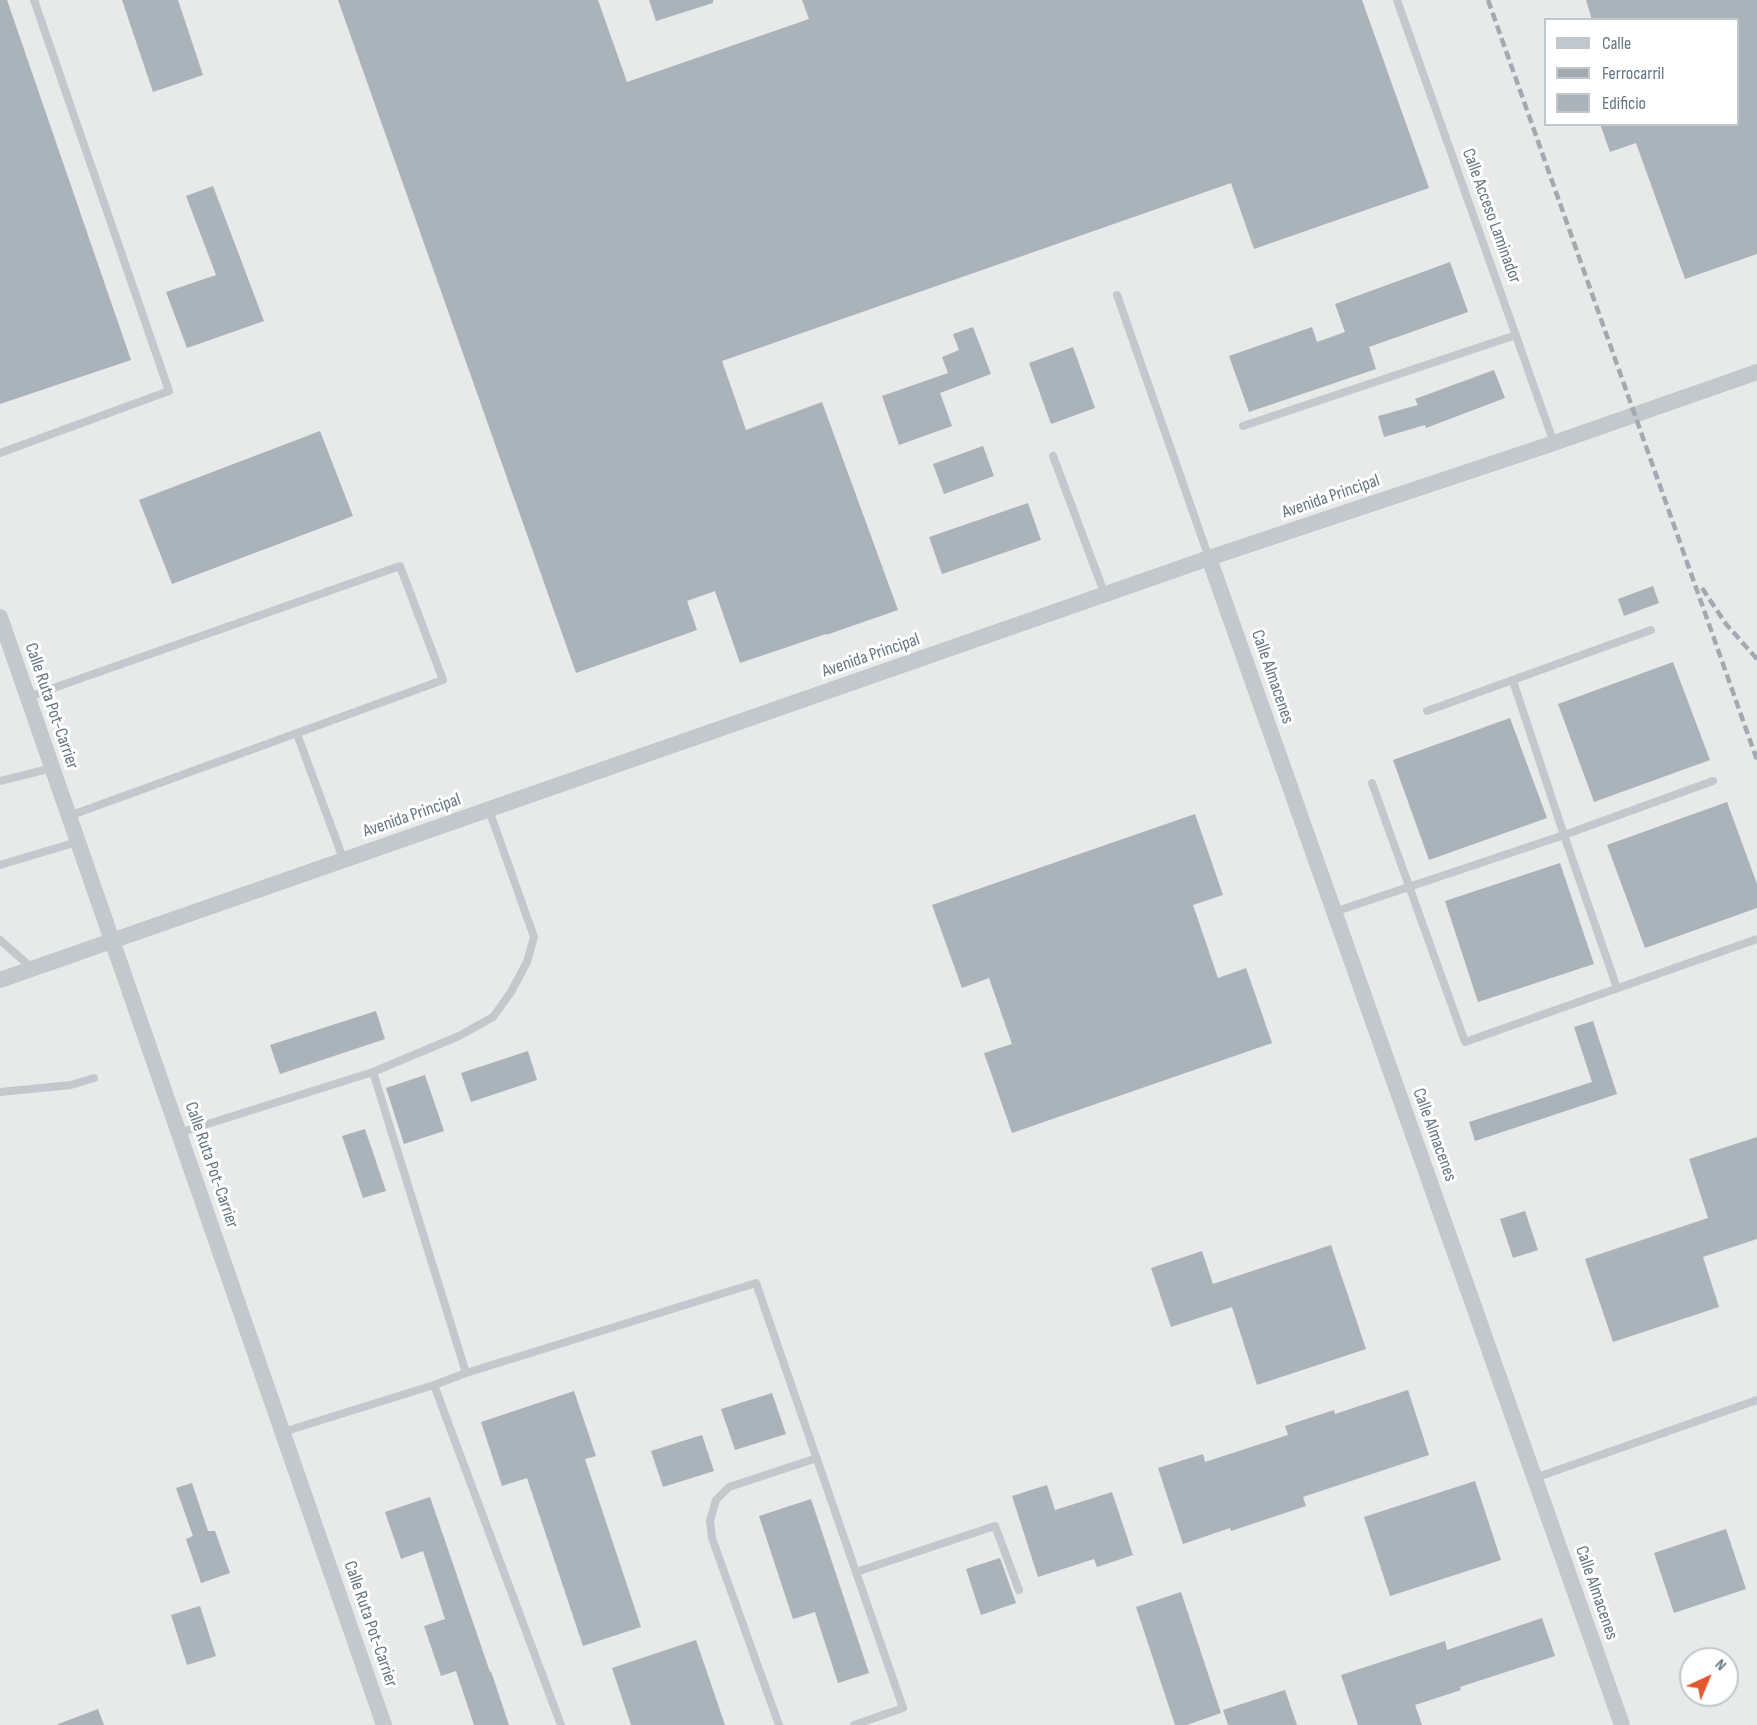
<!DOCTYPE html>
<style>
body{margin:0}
#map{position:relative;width:1757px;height:1725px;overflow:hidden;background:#fafaf8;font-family:"Sofia Sans Condensed",sans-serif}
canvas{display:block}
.legend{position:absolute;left:1544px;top:18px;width:195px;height:108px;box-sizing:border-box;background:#fff;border:2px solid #c1c8cd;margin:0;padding:8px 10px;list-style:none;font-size:18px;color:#657683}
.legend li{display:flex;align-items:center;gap:12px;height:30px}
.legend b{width:30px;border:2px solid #c1c8cd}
.north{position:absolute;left:1679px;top:1647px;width:60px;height:60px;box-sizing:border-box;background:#fff;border:2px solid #c1c8cd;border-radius:50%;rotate:44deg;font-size:16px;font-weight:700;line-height:24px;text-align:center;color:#657683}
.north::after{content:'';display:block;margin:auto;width:21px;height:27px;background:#e4572e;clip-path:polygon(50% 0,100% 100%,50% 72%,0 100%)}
</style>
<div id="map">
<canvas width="1757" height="1725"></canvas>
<ul class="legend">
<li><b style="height:8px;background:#c3c8cc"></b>Calle</li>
<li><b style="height:8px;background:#a2aab0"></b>Ferrocarril</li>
<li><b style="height:16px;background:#aab3b9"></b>Edificio</li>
</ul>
<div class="north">N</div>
</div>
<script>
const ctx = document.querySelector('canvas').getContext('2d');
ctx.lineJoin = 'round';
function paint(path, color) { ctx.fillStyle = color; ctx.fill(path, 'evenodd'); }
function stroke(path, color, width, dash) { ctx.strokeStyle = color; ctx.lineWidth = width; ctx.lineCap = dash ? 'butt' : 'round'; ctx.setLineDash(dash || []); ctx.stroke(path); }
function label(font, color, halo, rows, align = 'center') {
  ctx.font = font + ' "Sofia Sans Condensed",sans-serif'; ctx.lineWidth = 6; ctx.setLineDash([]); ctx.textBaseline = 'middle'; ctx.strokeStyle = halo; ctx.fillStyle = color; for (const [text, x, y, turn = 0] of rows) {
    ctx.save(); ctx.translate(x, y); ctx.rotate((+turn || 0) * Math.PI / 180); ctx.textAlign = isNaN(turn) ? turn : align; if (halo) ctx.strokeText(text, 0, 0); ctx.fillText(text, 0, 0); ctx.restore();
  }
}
const built = new Path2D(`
 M0,0H1757V1725H0ZM1546,20H1738V124H1546ZM1691,1659H1727V1695H1691Z`);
const building = new Path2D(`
 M0,0H7L131,360L0,404Z
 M122,0H178L203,75L153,92Z
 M338,0H598L627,82L809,19L802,0H1362L1429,188L1254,249L1231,183L722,361L746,430L822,402L898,610L826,635V634L740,663L715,591L687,601L697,630L576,673Z
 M649,0H713V3L656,21Z
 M1586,0H1757V254L1685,279L1636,143L1610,152L1600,124H1737V20H1592Z
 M213,186L264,321L187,348L166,292L216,275L186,196Z
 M1450,262L1468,312L1369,347L1376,369L1249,412L1229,356L1312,327L1317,342L1345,332L1335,304Z
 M973,327L991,374L940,393L952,426L899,445L882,396L948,373L942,357L959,350L953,334Z
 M1073,347L1095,408L1051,424L1029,363Z
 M1494,370L1505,398L1426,428L1425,425L1384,437L1378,416L1418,405L1415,399Z
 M320,431L353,516L172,584L139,500Z
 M983,446L994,476L944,494L933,464Z
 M1028,503L1041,540L942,574L929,537Z
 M1653,586L1659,603L1624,616L1618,599Z
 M1673,662L1710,760L1594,802L1558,704Z
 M1510,718L1547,818L1429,860L1393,760Z
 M1727,802L1757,884V908L1645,948L1607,845Z
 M1195,814L1223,895L1193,905L1218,978L1246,968L1272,1043L1012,1133L984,1053L1012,1044L989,978L962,988L932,905Z
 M1560,863L1594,964L1478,1002L1445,901Z
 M376,1011L385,1039L280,1074L270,1045Z
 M1593,1021L1617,1094L1475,1141L1469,1122L1592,1082L1574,1027Z
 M528,1051L537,1080L471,1102L461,1073Z
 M425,1075L444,1131L404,1144L386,1088Z
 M365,1129L386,1191L363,1198L342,1136Z
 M1757,1137V1239L1703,1257L1719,1307L1613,1342L1585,1259L1708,1218L1689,1159Z
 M1525,1211L1538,1250L1513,1258L1500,1219Z
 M1331,1245L1366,1349L1257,1385L1232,1307L1171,1327L1151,1268L1202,1251L1213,1284Z
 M1408,1390L1429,1455L1303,1497L1306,1506L1231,1531L1230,1528L1183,1544L1158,1468L1203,1454L1205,1462L1288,1435L1285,1426L1334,1410L1335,1414Z
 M574,1391L596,1456L585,1459L641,1627L583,1646L527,1478L502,1486L481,1422Z
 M772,1393L786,1434L735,1450L721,1409Z
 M702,1435L714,1471L663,1487L651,1451Z
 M1475,1481L1501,1560L1390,1596L1364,1517Z
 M192,1483L208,1531H215L230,1573L201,1583L186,1539L193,1536L176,1488Z
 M1047,1485L1055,1510L1112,1492L1133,1555L1097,1567L1094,1559L1038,1577L1012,1496Z
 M430,1497L490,1672L491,1671L509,1725H474L456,1671L441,1676L424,1626L445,1619L423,1551L401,1559L385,1512Z
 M811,1499L869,1673L838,1683L815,1612L793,1619L759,1516Z
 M1726,1529L1746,1589L1674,1613L1654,1553Z
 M1000,1558L1016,1603L981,1615L966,1569Z
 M1181,1592L1221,1713L1187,1725H1175L1136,1607Z
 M200,1606L216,1656L187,1665L171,1615Z
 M1542,1618L1555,1656L1460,1687L1461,1690L1415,1705L1422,1725H1358L1341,1675L1445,1641L1447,1650Z
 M696,1640L725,1725H631L612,1668Z
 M1285,1690L1297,1725H1228L1223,1710Z
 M98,1709L104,1725H58V1724Z`);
const service = new Path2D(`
 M1397,0L1554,443
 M1117,295L1209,558
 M1243,426L1516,335
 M0,453L169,391L34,0
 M1053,456L1105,595
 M1513,681L1564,835L1617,988
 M28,697L400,566L443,680L69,816
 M1427,711L1651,630
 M297,734L344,861
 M0,781L52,768
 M1372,783L1465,1042L1757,939
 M0,865L77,842
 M1334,912L1564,835L1713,781
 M0,940L33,969
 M373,1072L466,1373
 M0,1092L71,1085L94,1078
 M179,1133L373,1072L459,1036L493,1017L511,992L527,962L534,937L489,810
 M434,1385L561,1725
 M283,1432L434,1385L466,1373L756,1283L903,1708L854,1725
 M1535,1478L1757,1400
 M856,1572L995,1526L1019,1590
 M779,1725L712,1538L710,1521L716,1500L729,1487L817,1458`);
const minor = new Path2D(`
 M1209,558L1622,1725
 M0,617L384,1725
 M0,980L1209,558L1554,443L1757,372`);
const rail = new Path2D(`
 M1488,0L1757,760
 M1702,588L1726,624L1757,659`);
const streetNames = [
 ["Calle Acceso Laminador",1491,216,70],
 ["Avenida Principal",1331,497,-19],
 ["Avenida Principal",871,656,-19],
 ["Calle Almacenes",1272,677,71],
 ["Calle Ruta Pot-Carrier",51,706,71],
 ["Avenida Principal",412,816,-19],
 ["Calle Almacenes",1434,1135,70],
 ["Calle Ruta Pot-Carrier",211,1165,71],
 ["Calle Almacenes",1596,1593,71],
 ["Calle Ruta Pot-Carrier",370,1624,71]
];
paint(built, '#e8e9e9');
paint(building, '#aab3b9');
stroke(service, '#c3c8cc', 8);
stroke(minor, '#c3c8cc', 16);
stroke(rail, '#a2aab0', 4.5, [9, 4.5]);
label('18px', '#657683', '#fff', streetNames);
</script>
